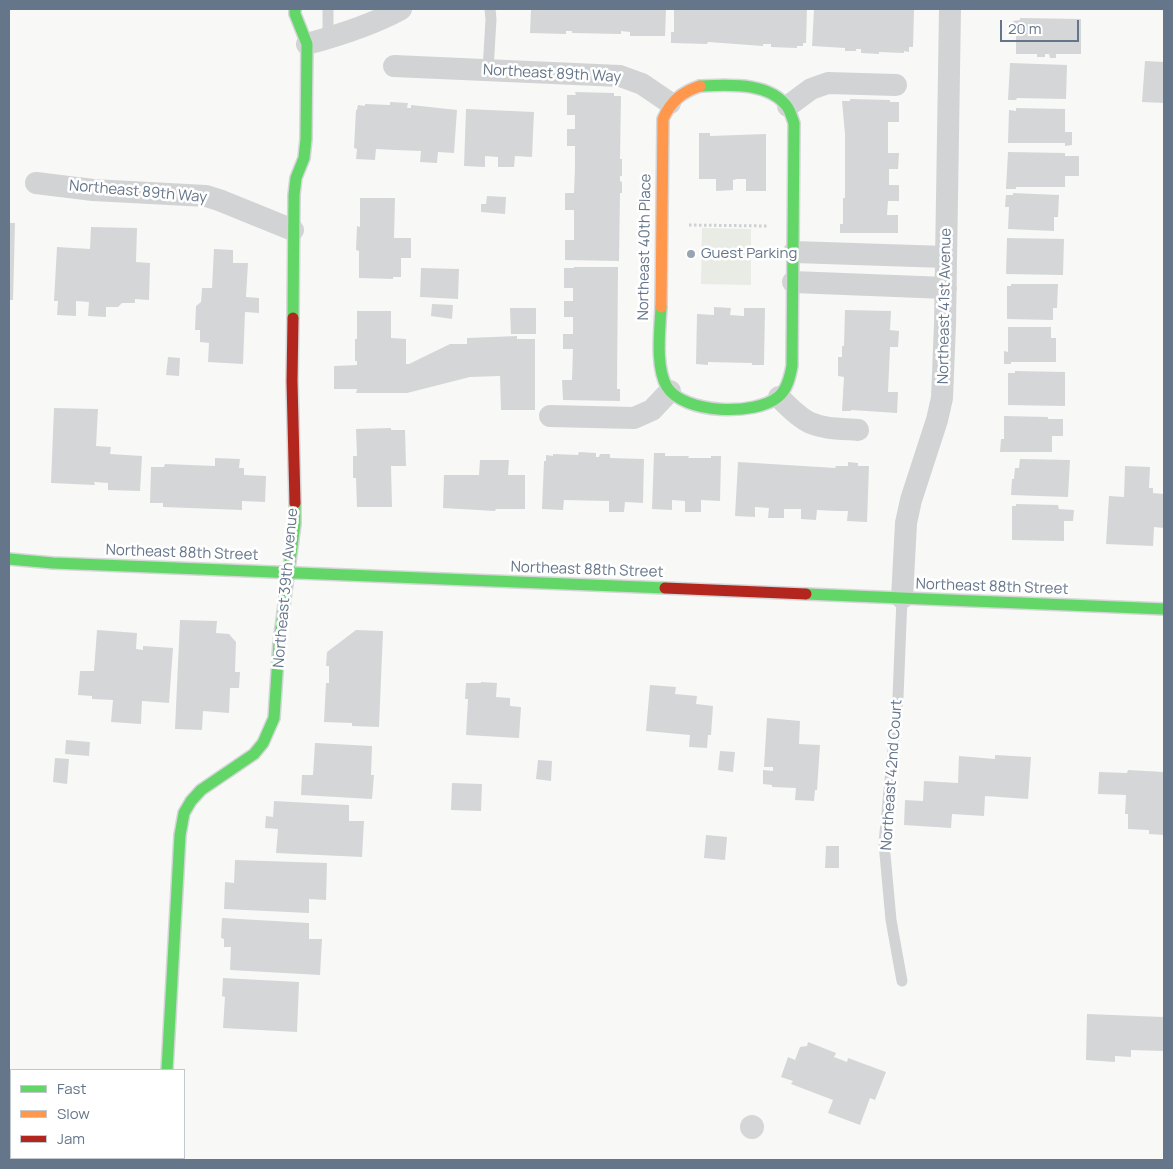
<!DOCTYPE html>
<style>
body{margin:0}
#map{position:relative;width:1173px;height:1169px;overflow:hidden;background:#f8f8f7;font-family:Manrope,sans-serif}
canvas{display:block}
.frame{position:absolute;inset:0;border:10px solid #65768a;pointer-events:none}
.legend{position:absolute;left:10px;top:1069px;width:175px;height:90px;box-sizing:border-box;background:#fff;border:1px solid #c1c8d0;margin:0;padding:6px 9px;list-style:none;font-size:15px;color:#65768a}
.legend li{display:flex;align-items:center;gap:10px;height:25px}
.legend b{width:25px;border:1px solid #c1c8d0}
.scale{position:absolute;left:1000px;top:20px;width:79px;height:22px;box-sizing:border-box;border:2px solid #65768a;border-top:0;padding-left:6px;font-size:15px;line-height:18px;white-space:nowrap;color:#65768a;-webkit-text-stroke:4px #fff;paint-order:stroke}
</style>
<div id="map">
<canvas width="1173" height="1169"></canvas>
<div class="frame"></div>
<ul class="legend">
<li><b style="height:6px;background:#63d668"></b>Fast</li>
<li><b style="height:6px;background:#ff974d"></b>Slow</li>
<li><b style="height:6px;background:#b3261e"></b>Jam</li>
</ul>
<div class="scale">20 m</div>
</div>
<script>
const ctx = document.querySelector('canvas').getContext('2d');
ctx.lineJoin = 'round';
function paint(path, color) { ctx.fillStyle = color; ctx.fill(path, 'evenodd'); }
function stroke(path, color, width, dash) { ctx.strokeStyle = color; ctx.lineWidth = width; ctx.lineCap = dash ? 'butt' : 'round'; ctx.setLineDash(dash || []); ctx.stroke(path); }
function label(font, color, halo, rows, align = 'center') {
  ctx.font = font + ' Manrope,sans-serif'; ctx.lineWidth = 5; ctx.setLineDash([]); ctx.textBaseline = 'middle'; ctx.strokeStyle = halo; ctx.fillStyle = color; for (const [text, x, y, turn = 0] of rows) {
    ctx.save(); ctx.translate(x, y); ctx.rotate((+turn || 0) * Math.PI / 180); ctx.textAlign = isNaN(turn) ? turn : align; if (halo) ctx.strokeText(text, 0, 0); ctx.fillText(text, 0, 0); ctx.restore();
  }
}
const green = new Path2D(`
 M702,228L751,229V285L701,284Z`);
const building = new Path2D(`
 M531,9H666L665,36H630V32L621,31V34L572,33V31H566V34L530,33Z
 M674,9H807L806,43H803V46H797V48L771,47V44H763V46L708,42L707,44L671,43V32H674Z
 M814,9H914L913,47H909V52L904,51V53L879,52V54L861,53V49H856V51H845V48L812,46Z
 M1020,18L1081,19V54H1056V58H1050L1049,54H1045V57H1037V54H1016V33H1013V21L1020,20Z
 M1145,61L1164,62V103L1142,102Z
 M1010,63L1067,65L1066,99L1017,98L1016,100H1008Z
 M575,92L614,93V96H621L620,159H622V176H620V181L622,182V193H620L619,261L565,260V240H574V210H565V193H574L575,167V146H567V129H575V115H567V95H576Z
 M850,99L890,100V102H899V122H888V153H899L898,169H889V185H899V201H888L887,215H898V233H840V224H843V198H845V134L842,101H850Z
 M390,102L408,103L407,108H411V105L457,110L454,153L438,152L437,163L420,162L421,151L395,150L376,149L375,160L356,159L357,149L354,148L356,110H357L358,105L365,106V104L390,105Z
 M1016,108L1065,109V132H1072V145L1065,146V143H1008L1009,110L1016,111Z
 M466,109L534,112L532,157L515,156L514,167H498V157L485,156V167L464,166Z
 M699,133H710V136L766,134V191H746V179H737L733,180V190L716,191V179H699Z
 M1008,152L1065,153V156H1079V176H1065V187H1016V189H1006Z
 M1013,193L1059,195L1058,217H1054V231L1008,229L1009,207H1005L1006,195H1013Z
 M487,196L506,197L505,214L481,212V204H486Z
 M360,198H395L394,238H411V258H401V277H393V279L359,278V251L356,250L357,226L360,227Z
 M9,223H15L13,300H9Z
 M91,227L137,228L136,262L150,263L149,300L135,299V303H122L118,307H106V317L88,316L89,302L76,301V316L57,315L58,301H54L57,247L90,249Z
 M1007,238L1064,239L1063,275L1006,274Z
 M214,249L233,250V263H248L246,297L259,298V313L245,312L243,364L208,362L209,343L200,342V330H195L196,306L201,302L202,288H212Z
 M574,267H618L617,389H620V401L563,400L562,380H572L573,349H563V334H573V317H564V301H573V288H564V268H574Z
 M421,268L459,269L458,299L420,297Z
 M1011,284H1058L1057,308H1053V320L1007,319V286H1011Z
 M432,304L453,305L452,319L431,316Z
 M714,307L731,308L730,315L744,316V308H765L764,365H752V363L708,362V365L696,364L697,314L714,315Z
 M510,308H536V334H511Z
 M845,310L891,311L890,330L899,331L898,347H890L888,392H898L897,413L851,410V411H842L844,377L838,376V357H842V346H844Z
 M357,311H391V338L406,339V364H409L450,344H467V338L517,336V339H535V410H501L500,376L470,377L407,393H356L357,389H334V366L357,365V361H355V339H357Z
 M1008,327H1051V338H1056V362H1011V364H1004V351L1008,352Z
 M168,357L180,358L179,376L166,375Z
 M1015,371L1065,372V406L1008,405V373H1015Z
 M54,408L98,409L96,446L111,447L110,454L142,456L140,491L108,490V483L94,482L95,485L51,483Z
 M1004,416L1048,417V419H1063V436H1052V452H1000L1001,439H1004Z
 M391,428V430H405L406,466H391L392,507H357L356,478H353V456H357L356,429Z
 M579,452L596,453V457H599L600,454H610V458L644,459L643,503L625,502L624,512H609V501L564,500L563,510L542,509L544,461H546V455L553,456V454L578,455Z
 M654,453H665V456H689L688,458H711V456H721L720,501L701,500V512H685V501L672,500V510L652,509Z
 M215,458L240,459L239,468H244V475L266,476L265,502L242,501V510L163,507V503H150L151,467H164L165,464L215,466Z
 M1020,459L1070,460L1068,497L1011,495L1012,479H1014L1015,468H1019Z
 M480,460H509L508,475H525V509H496L495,511L443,508L444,475H479Z
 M738,462L836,468L835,466H848V462L858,463V466H869L867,522L847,521L848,511H838L817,510L816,520L801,519V509H784V518H768L769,508L755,507V517L735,516Z
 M1125,466L1150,467L1149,488H1153V493L1164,494V528L1154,527L1153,546L1106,544L1109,496L1124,497Z
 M1016,504L1058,505L1059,509L1074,510L1073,521H1064V541L1012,540V506H1016Z
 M180,620L217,621L216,633L229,634L236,642L235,672H240L239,688H230L229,713L203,711L202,730L175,729Z
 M97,630L137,633L136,649L143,650V646L173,648L169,703L142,701L141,724L111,722L113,700L92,699V696L78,695L80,671H94Z
 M356,630L383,631L379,727L352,726V723L324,722L326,683H329V666H326L327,652Z
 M481,682L497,683L496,697L510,698V706L521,707L519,738L466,735L468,699H465L466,683H481Z
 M650,685L676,687L675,694L697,696L696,704L713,706L711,735H708L707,748L689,747L690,735L646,731Z
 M767,718L800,721L799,744L820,745L817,790H815L814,801L795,800L796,788L772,787V785L763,784V770L773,771V767H764Z
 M66,740L90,742L89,756L65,754Z
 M315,743L372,746L371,775H374L372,799L301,795L302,775H313Z
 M720,751L735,752L733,772L718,770Z
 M995,755L1031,757L1028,799L985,796L984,816L952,814L951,828L904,825L905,800L923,801L924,781L958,783L959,756L995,759Z
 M55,758L69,759L67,784L53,782Z
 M538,760L552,761L551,781L536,779Z
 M1128,770L1163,772L1164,835L1149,834V830L1128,829V814H1125L1126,795L1098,794L1099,772L1127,773Z
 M452,783L482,784L481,811L451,810Z
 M274,801L349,805V821H364L362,857L276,853L278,829L265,828L266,816L273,817Z
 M706,835L727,837L725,860L704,858Z
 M826,846H839V868H825Z
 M235,860L327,863L326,900L309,899V913L224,909L225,882L234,883Z
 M222,918L309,923V939H322L320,975L230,970L231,947H224V939L221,938Z
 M223,978L299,982L297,1032L223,1028L225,997L222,996Z
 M1087,1014L1164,1017V1051L1131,1050V1057L1115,1056V1062L1086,1060Z
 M808,1042L836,1053L834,1057L847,1062L848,1058L886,1072L875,1100L870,1098L860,1125L828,1113L833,1100L791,1084L793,1081L781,1077L788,1057L795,1060L800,1047L807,1046Z
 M740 1127a12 12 0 1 1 24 0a12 12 0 1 1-24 0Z
 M41,1158H77V1160H41Z`);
const path = new Path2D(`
 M689,225L768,226`);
const lane = new Path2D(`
 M328,39V9
 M488,70L491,19L490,9
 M902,598L898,697L884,843L891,920L902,981`);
const street = new Path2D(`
 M307,44C340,35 372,25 401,9
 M394,66L620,76L642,84L670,103
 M788,106L811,89L828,83L896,85
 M36,183L93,190L206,196L219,200L293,230
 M794,252L946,257
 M793,282L946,288
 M779,397C809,429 816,427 858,430
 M550,416L634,418L652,410L670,391
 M902,598L906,523L911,500L937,420L942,398L945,324L950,9
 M163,1160V1158`);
const fast = new Path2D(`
 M661,307C660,330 655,367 667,387C684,414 755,416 778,397C787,390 790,377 792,366L794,123C792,118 791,113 788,108C770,81 728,85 700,86
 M293,318L294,195L296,178L304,158L306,139L307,44L295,14V9
 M9,559L53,563L665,588
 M806,594L1164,609
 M167,1070L180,835L184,813L191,801L201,790L254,754L263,743L274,718L279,643L295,524V503`);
const slow = new Path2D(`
 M661,307L663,119C671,101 682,92 700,86`);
const jam = new Path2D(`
 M293,318L292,381L295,503
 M665,588L806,594`);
const markers = [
 [691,254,5,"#98a4b0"]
];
const streetNames = [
 ["Northeast 89th Way",552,74,3],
 ["Northeast 89th Way",138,192,5],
 ["Northeast 40th Place",645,247,-89],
 ["Northeast 41st Avenue",945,306,-89],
 ["Northeast 88th Street",182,553,2],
 ["Northeast 88th Street",587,570,2],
 ["Northeast 88th Street",992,587,2],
 ["Northeast 39th Avenue",286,588,-85],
 ["Northeast 42nd Court",892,775,-86]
];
const poiNames = [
 ["Guest Parking",701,254]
];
paint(green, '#e8ece5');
paint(building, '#d5d6d7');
stroke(fast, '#d4d6d8', 14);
stroke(slow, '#d4d6d8', 14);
stroke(jam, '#d4d6d8', 14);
stroke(path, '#cfd0d1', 3, [2.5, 2.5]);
stroke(lane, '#d2d3d4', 11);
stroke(street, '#d2d3d4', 22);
stroke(fast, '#63d668', 11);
stroke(slow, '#ff974d', 11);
stroke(jam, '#b3261e', 11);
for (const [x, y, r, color] of markers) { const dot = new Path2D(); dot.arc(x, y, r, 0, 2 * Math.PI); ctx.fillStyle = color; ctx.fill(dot); stroke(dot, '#fff', 2); }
label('15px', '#65768a', '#fff', streetNames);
label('15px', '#65768a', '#fff', poiNames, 'left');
</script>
